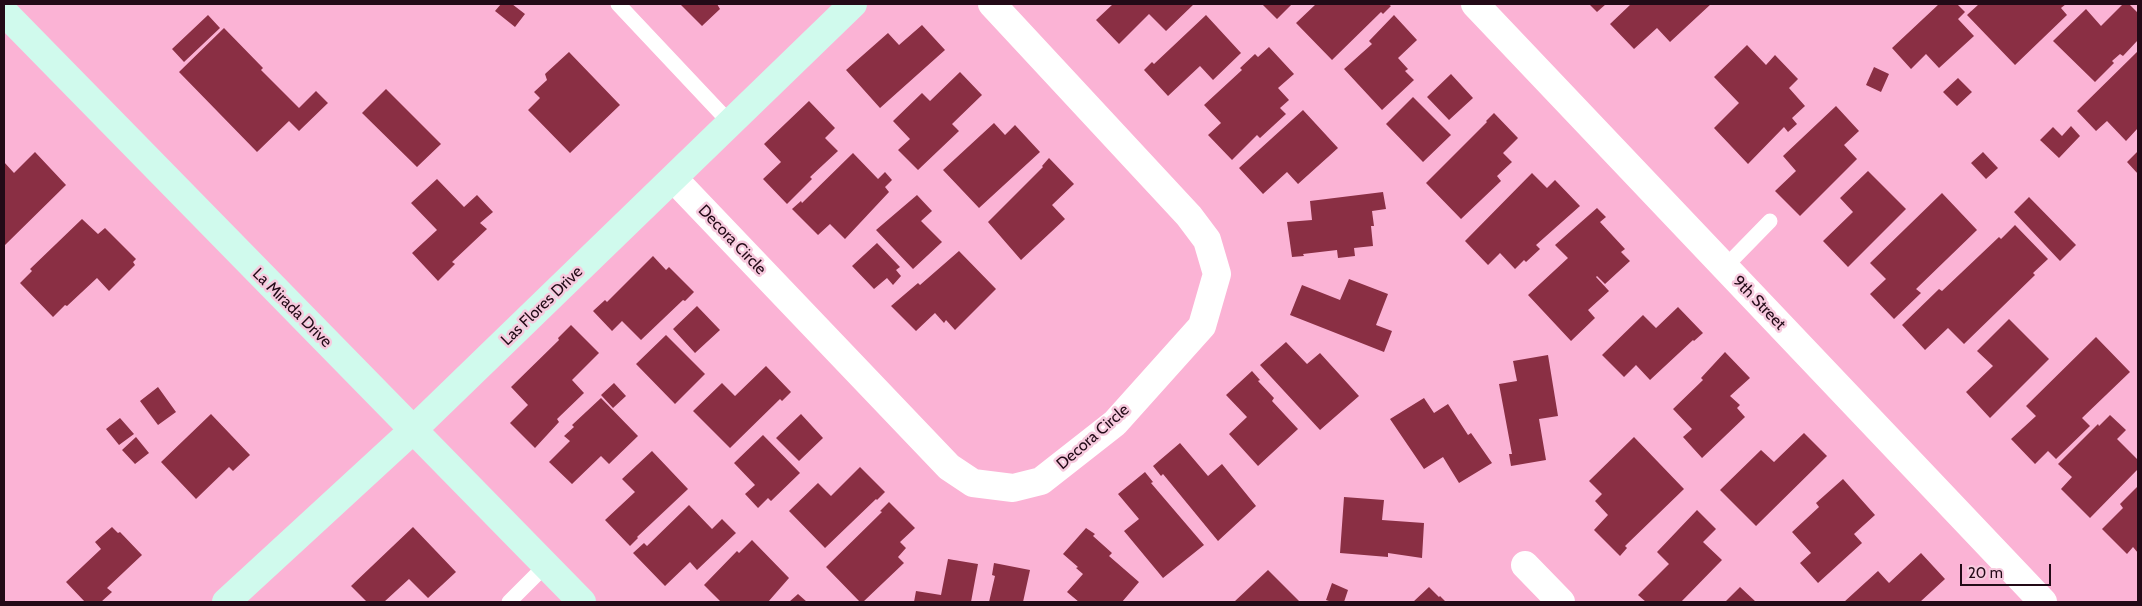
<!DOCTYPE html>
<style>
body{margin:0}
#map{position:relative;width:2142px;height:606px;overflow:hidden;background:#fbb3d5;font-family:Cabin,sans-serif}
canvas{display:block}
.frame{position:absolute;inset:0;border:5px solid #230a17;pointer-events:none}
.scale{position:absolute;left:1960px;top:564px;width:91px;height:22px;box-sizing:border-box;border:2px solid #230a17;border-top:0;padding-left:6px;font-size:15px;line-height:18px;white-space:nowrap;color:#230a17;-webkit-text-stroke:4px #f7cade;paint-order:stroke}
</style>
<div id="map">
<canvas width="2142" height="606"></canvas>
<div class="frame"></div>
<div class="scale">20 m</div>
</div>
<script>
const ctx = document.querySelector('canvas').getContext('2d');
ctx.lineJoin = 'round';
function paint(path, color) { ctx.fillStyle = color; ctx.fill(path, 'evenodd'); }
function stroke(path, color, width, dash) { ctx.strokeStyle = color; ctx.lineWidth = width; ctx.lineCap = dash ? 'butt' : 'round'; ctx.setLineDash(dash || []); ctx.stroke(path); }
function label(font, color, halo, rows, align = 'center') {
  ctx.font = font + ' Cabin,sans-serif'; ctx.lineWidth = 5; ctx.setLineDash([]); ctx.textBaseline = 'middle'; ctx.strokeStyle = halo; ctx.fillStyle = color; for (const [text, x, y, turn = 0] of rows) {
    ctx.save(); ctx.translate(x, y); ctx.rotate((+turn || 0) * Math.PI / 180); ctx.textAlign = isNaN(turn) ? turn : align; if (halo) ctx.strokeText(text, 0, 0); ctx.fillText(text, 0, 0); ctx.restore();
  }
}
const building = new Path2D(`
 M501,4H512L525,14L515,27L495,11Z
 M680,4H717L720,9L702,26Z
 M1113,4H1194L1166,31L1149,14L1119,44L1096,20Z
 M1262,4H1292L1277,19Z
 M1316,4H1388L1391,6L1383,14L1381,12L1332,60L1296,23Z
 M1589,4H1606L1597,12Z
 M1631,4H1711L1670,42L1657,28L1634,49L1610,24Z
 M1939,4H1957L1965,12L1958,19L1974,36L1939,68L1926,54L1911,69L1892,48Z
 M1979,4H2066L2061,8L2067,15L2015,65L1967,15Z
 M2123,4H2129L2138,13V40L2123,56L2120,54L2112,61L2114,63L2095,82L2053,41L2086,9L2101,26Z
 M208,15L220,28L184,62L172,49Z
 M1206,15L1241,53L1213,80L1200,66L1168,96L1144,70L1152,62L1154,64Z
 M1394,15L1417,40L1398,58L1408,69L1405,71L1414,80L1382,110L1344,69L1372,44L1369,41Z
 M922,25L945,50L880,108L846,70L888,33L899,45Z
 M224,28L263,68L261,70L299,108L316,91L328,103L299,131L289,121L257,152L179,72Z
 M1747,45L1766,65L1775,55L1798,79L1789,88L1805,106L1792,118L1797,124L1788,132L1784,127L1748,164L1714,128L1739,103L1714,77Z
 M1269,47L1294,74L1278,88L1289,100L1280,108L1286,114L1260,138L1257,135L1232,160L1208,135L1221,123L1204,105L1242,70L1240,68L1255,54L1258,57Z
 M2138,51V128L2126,141L2107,121L2096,131L2077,111Z
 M569,52L620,105L570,153L528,110L540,98L534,92L547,80L545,74Z
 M1874,67L1889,74L1881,92L1866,85Z
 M960,72L982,95L952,124L959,131L918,170L898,150L910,139L893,121L922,93L930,101Z
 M1451,74L1473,98L1449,120L1427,97Z
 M1958,78L1972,92L1957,106L1943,92Z
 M386,89L441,144L417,167L362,113Z
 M1413,97L1451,135L1423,162L1386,124Z
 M809,101L835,128L825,138L838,151L810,177L812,179L787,204L763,179L781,162L764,144Z
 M1836,106L1859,131L1844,145L1857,159L1800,216L1775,191L1796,171L1783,156Z
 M1303,110L1338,148L1298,184L1287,172L1263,194L1239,168Z
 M1494,113L1518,138L1503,153L1512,162L1497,176L1501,181L1461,219L1426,183L1487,122L1486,121Z
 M994,123L1005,135L1015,125L1040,152L979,208L943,170Z
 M2071,126L2080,136L2059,158L2040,140L2053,127L2062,136Z
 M2138,151V174L2127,162Z
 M35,152L66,185L4,246V162L14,173Z
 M1983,152L1998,168L1986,179L1971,163Z
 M853,153L878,179L885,172L892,180L885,187L889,192L845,239L830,224L818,235L792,209L801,201L802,203Z
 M1049,158L1074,184L1052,205L1065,219L1021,260L988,222L1043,167L1042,166Z
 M1868,171L1906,209L1848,267L1823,241L1853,212L1840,198Z
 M1532,173L1547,188L1555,180L1580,206L1536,245L1540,249L1526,262L1524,260L1515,269L1500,253L1488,265L1465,241Z
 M437,179L464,207L477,195L493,212L480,223L487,229L452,262L455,264L438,281L412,253L437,230L411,203Z
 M1383,192L1386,209L1372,211L1374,226H1371L1373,246L1354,248L1355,256L1338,258L1337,250L1303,254L1304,256L1292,257L1287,222L1312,220L1310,201Z
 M1942,193L1977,230L1916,289L1921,293L1894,319L1870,294L1886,279L1870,263Z
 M917,195L932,211L921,221L942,242L913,269L876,230Z
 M2029,197L2076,245L2060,261L2014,212Z
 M1597,208L1606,217L1600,222L1625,249L1621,252L1630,261L1605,284L1597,276L1596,277L1609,291L1588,310L1595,318L1571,341L1528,295L1568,258L1555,245Z
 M82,219L98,234L105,228L136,259L133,262L135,265L109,291L97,278L67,306L65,305L53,317L20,283L32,271L30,269Z
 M2015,225L2048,259L2033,273L2035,275L1964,344L1948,328L1925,350L1902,325L1939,289L1942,291L1999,237L2001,239Z
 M877,243L900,267L896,270L901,276L893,285L887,278L874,289L852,266Z
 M959,251L996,289L955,330L946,320L944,323L935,313L916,331L891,306L918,283L920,285Z
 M653,256L666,270L669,267L694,292L685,301L683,300L641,340L622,321L612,331L593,311L605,300L607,302Z
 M1349,279L1388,294L1376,325L1392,331L1384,352L1290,315L1302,285L1340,300Z
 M697,306L720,330L695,353L673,329Z
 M1678,307L1703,333L1694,341L1693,340L1650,380L1636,365L1624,377L1602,355L1643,315L1656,328Z
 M2009,319L2049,359L1990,418L1966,392L1993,366L1977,351Z
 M571,325L599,353L572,380L584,393L557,419L559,422L535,448L510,423L528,405L511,387L559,340L558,338Z
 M666,335L705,374L675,404L636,364Z
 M2096,337L2130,372L2082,418L2090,426L2056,459L2048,451L2035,464L2011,439L2036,416L2026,406Z
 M1286,342L1307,364L1320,353L1359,396L1320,430L1260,365Z
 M1725,352L1750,378L1730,396L1740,405L1737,408L1745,417L1702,458L1683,437L1692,429L1673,409L1703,380L1701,378Z
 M1548,355L1558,416L1539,419L1546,460L1511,466L1509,454H1512L1499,384L1517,381L1513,361Z
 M766,366L791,392L782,401L780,399L730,448L693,411L722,383L735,396Z
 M1252,371L1260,380L1258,381L1274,398L1272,401L1298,429L1258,466L1229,434L1247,417L1226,395Z
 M614,383L626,396L613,408L601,395Z
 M158,387L176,412L158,425L140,401Z
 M601,398L638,436L609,464L601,456L572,484L549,462L570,441L564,436L574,427L572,425Z
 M1424,398L1434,413L1448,404L1468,435L1471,433L1492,463L1459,483L1443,457L1424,469L1390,419Z
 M211,414L250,455L233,471L229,467L196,499L161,462Z
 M801,414L823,438L799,461L776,438Z
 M2110,415L2126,430L2117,439L2138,460V469L2090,518L2061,489L2072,477L2058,464L2098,424L2099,426Z
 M120,418L134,434L119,445L106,429Z
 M1804,433L1827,456L1756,526L1720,490L1761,450L1774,462Z
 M763,435L800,473L771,501L768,498L758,508L745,494L755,485L734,463Z
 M136,437L149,453L135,464L122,450Z
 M1634,437L1684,489L1625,546L1627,548L1620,556L1594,530L1608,515L1595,501L1602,494L1589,481Z
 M1180,443L1208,476L1222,464L1256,506L1218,541L1163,474L1161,476L1153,466Z
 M652,451L688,489L637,537L638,538L630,546L605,520L635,492L622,479Z
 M860,467L885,492L877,500L876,499L825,548L789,511L818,483L831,496Z
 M1145,472L1153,482L1151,483L1204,545L1163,578L1124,531L1139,519L1118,494Z
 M1843,479L1875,515L1854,534L1862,543L1818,583L1800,563L1811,553L1792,532L1819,507L1816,503Z
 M2138,486V553L2133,547L2127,554L2102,529L2123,508L2120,504Z
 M1344,497L1384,500L1382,520L1424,523L1422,558L1388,553V557L1340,553Z
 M889,502L915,528L900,542L906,548L898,557L904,563L863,602H860L826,567L882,512L880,511Z
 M689,505L712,529L722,519L736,533L697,570L690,562L665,586L633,553L644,543L647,546Z
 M1697,510L1716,529L1703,542L1722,560L1681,602H1646L1638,595L1669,564L1657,552Z
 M112,527L118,533L120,532L142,555L107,588L112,592L101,602H85L66,582L101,549L95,542Z
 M413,527L456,572L428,598L409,579L384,602H367L351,586Z
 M1086,528L1095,534L1093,536L1112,553L1109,556L1139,582L1122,602H1079L1067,592L1083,574L1076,568L1078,567L1063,554Z
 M752,540L789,578L768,602H721L704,585L737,551L739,553Z
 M1921,553L1945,579L1920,602H1844L1878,571L1889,583Z
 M948,559L978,564L971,602H914L916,591L941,595Z
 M994,563L1030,570L1023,602H989L995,576L992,575Z
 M1268,570L1300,602H1234Z
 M1332,583L1348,590L1344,602H1332L1326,600Z
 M1429,587L1439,597L1440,596L1446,602H1413Z
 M1740,587L1756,602H1725Z
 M798,594L807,602H789Z`);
const lane = new Path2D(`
 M618,4L731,124
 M1725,267L1770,221
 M509,602L546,565`);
const street = new Path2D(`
 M1475,4L2043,602
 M674,179L949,467L973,483L1013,488L1041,481L1115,423L1202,326L1217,274L1207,240L1189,216L992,4
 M1525,565L1561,602`);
const secondary = new Path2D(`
 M4,12L582,602
 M226,602L413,430L853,4`);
const streetNames = [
 ["Decora Circle",732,240,46],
 ["9th Street",1759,303,46],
 ["Las Flores Drive",542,306,-44],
 ["La Mirada Drive",292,308,45],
 ["Decora Circle",1093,437,-41]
];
paint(building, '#8a2f44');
stroke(lane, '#fff', 15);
stroke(street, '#fff', 28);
stroke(secondary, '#d0faed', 28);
label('16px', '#230a17', '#f7cade', streetNames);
</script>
